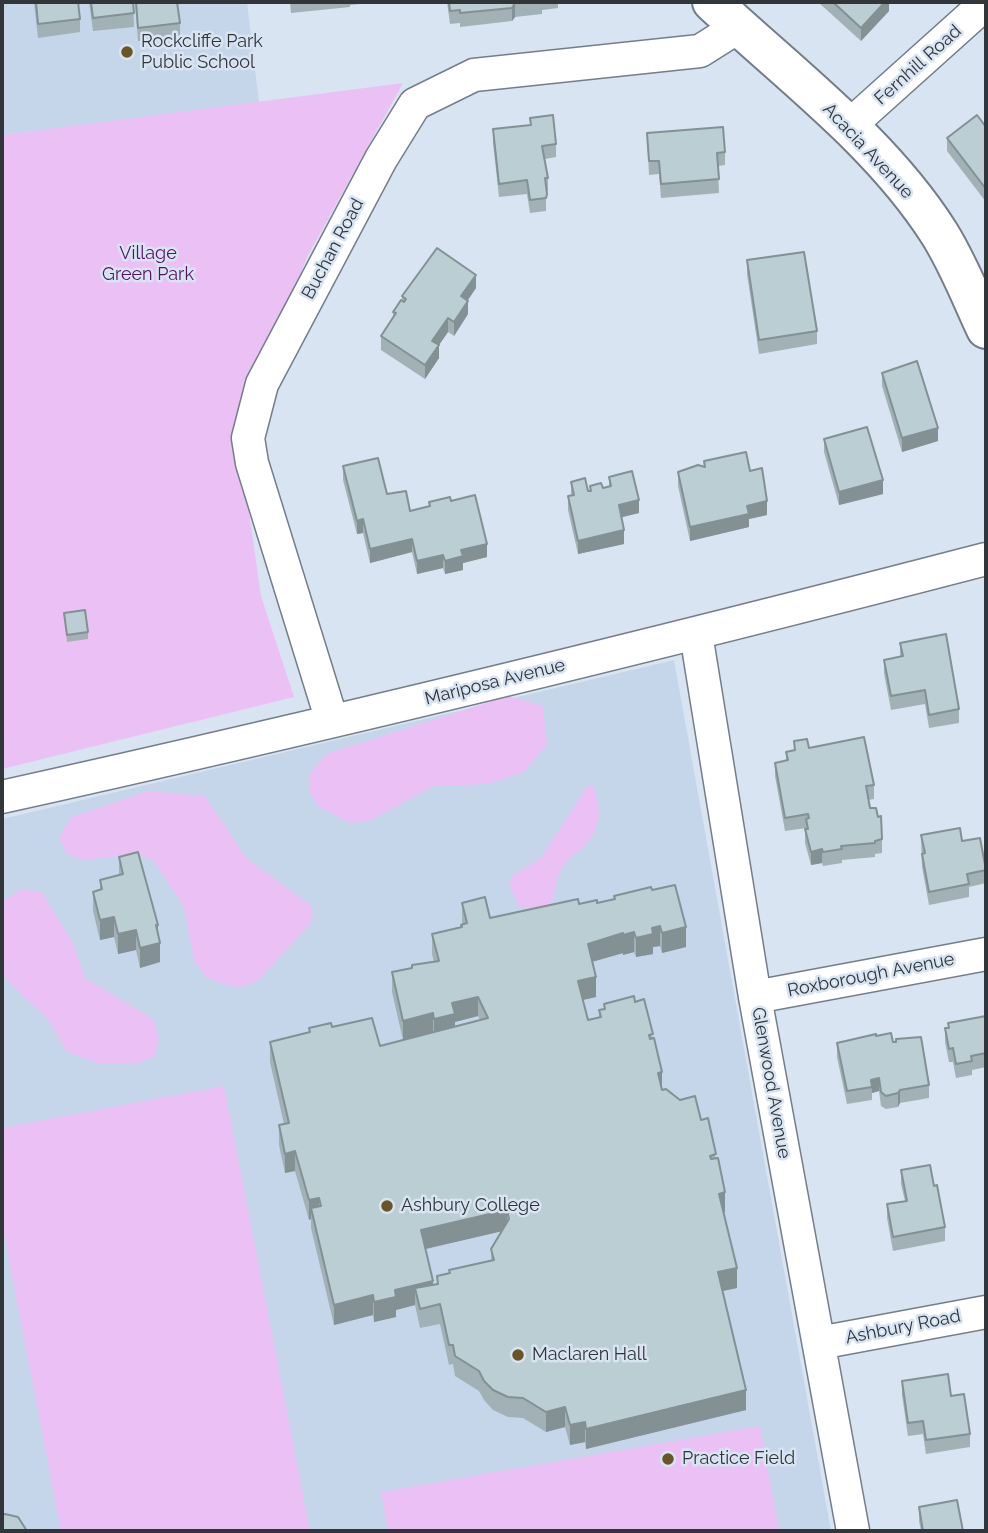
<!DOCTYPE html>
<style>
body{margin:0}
#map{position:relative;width:988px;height:1533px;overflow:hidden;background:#d8e4f2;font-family:Raleway,sans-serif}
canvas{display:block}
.frame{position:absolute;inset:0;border:4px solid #31363b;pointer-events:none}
</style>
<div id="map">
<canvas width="988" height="1533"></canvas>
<div class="frame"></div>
</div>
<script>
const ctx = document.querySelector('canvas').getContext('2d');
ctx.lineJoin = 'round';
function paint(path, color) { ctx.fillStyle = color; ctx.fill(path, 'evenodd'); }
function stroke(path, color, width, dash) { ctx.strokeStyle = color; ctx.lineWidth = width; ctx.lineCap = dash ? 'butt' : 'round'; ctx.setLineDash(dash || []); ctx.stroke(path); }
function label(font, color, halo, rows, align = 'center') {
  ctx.font = font + ' Raleway,sans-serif'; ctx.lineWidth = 5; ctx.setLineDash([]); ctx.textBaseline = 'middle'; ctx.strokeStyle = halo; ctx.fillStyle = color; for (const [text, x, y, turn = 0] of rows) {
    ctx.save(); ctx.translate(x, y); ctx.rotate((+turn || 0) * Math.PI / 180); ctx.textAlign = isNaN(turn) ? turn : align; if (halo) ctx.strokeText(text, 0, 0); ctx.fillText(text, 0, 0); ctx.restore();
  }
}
const built = new Path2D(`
 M2,2H247L259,103L2,135Z
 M674,660L831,1531H2V819Z`);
const green = new Path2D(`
 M403,83L307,257L238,435L261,596L294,697L2,769V135Z
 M508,696L543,706L547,744L524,772L488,784L434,786L369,821L351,823L319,807L309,792V774L326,754Z
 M588,785L593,786C601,806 602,826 587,843C578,853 566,859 560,871C556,880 554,893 552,903L539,909L519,907L510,886L511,876L540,859Z
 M148,791L205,796L246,858L312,906L311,923L258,981L240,987L222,984L206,977L194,961L184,907L154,861L137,854L83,860L67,854L59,838L71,817Z
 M22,889L42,892L72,942L85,978L153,1019L159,1039L154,1057L136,1064H100L67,1052L48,1019L6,980L2,965V902Z
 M224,1086L310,1531H61L2,1223V1128Z
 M760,1426L779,1531H388L381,1492Z`);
const minor = new Path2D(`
 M849,126L986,3
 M696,634L755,997L853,1531
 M332,721L252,463L248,438L262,384L381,159L415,104L474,75L700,51L738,27
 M2,797C331,724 659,644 986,559
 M755,997L986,954
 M819,1343L986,1312`);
const tertiary = new Path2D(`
 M712,2C790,75 881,142 939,233C958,263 971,297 986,329`);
const wall = new Path2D(`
 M34,2H78L80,19V32L38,38Z
 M89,2H133L134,27L93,31Z
 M135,2L180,23V37L138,41Z
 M290,2H378L350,5V7L291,13Z
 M447,2H558V8L542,10V14L515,17L512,21L460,27V23L450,24Z
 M818,2H889V11L861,41Z
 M530,118L556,144V157L545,159L548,178V191H546V211L530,213L527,194L499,197L493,143V129L530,125Z
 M986,127V202L947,151V138Z
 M647,133L725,152V165L718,166L719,193L661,198L659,174L649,175Z
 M747,260L817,331V344L759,354L747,274Z
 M476,288L468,300V314L454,336L448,332L439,345V358L425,379L381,350V336L393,318V312L402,300V296Z
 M882,373L938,441L902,452L882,386Z
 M824,439L883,494L839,505L824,452Z
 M704,461L750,471L767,515L749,519V527L690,541L678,486V472L704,466Z
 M343,466L387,494L410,511L429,506V502L451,501L487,557L463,563V570L445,574L443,568L417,574L412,552L370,563L363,533L357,534L343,480Z
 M609,477L639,513L621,517L624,544L578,554L568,510V496L571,495V482L588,491H590V486L603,488L609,486Z
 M64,613L88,632V639L67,642Z
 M900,643L959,709V723L929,728L925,704L891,710L884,673V660L900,657Z
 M794,741L809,748L874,785V799L868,800L870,808L882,839V853L875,854V857L842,860V863L823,866L822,863L811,865L805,843V829L806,828L785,831L775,776V763L786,760V752L794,750Z
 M921,835L962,841L986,868V883L969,887V897L929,905L922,867Z
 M119,857L158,935L160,962L140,968L136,950L118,954L114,937L100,940L93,911V892L100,890V880L119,875Z
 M652,890L686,947L662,953L660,946L653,947V954L636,957L634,952L623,955V953L592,962L596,997L583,1000L588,1020L599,1018V1010L604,1009V1004L635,1002L653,1038L662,1072V1090L701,1120L716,1158L725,1212H723L737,1288L722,1291L746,1410L586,1449L585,1442L570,1445L565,1427L546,1432L523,1418L508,1417L493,1410L484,1400L479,1391L455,1376L453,1364L449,1365L440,1324L420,1328L415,1305L396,1310V1317L374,1322L373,1315L334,1325L311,1228V1219L309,1220L295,1171L285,1173L279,1145V1125L284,1124L270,1062V1042L309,1032V1028L332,1027L380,1046L403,1040L392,992V972L412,968V965L434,962L432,954V934L461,927V925L462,924V903L490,918L579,904L597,903L614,899V896ZM478,1016L480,1020L455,1026V1022ZM502,1231L491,1249V1260L449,1270V1274L437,1276V1284L433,1285L425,1249Z
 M986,1016V1067L972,1070V1075L956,1078L953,1062H949L945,1042V1028H948V1023Z
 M876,1036L893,1042L929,1085V1098L900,1103L898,1107L886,1109L881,1106L879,1091L872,1093V1100L847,1104L837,1057V1043Z
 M901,1170L934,1186L945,1227V1241L893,1251L887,1218V1204L905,1201L901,1184Z
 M902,1381L951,1396L970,1434V1447L926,1454L923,1434L908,1436L902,1395Z
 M919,1507L963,1531H921L919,1521Z`);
const shadedWall = new Path2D(`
 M885,2H889V11L861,41V28Z
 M515,3V17L512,21V8Z
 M476,275V288L461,310V296Z
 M468,301V314L454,336V322Z
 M448,318V332L439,345V358L425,379V365L432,341Z
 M938,428V441L902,452V438Z
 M883,480V494L839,505V492Z
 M639,500V513L619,518V505Z
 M767,501V515L749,519V527L690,541V527L747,506Z
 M363,519V533L357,534V521Z
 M624,530V544L578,554V541Z
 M412,539V552L370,563V549Z
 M487,544V557L463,563V570L445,574V561L461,550Z
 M443,555V568L417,574V561Z
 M822,849V863L811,865V852Z
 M114,917V937L100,940V920Z
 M156,925H158V943H160V962L140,968V948Z
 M660,926V946L653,947V954L636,957V938L652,928Z
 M686,927V947L662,953V933Z
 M136,930V950L118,954V934Z
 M634,932V952L623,955V935Z
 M623,933V953L588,963V944Z
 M596,977V997L578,1001V981Z
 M478,997V1016L455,1022V1034L434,1039V1019L452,1003Z
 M433,1013V1033L403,1041V1021Z
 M662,1072V1091L658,1073Z
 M879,1078V1091L872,1093L871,1080Z
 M900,1090V1103L898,1107V1093Z
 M295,1151V1171L285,1173V1154Z
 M725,1192V1212L719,1214V1194Z
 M319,1198V1217L311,1208V1219L309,1220V1200Z
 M507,1210V1230L421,1250V1230Z
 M737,1268V1288L718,1292V1272Z
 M433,1281V1301L415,1288V1305L396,1310V1317L374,1322V1302L395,1290Z
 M373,1295V1315L334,1325V1305Z
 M746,1390V1410L586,1449V1429Z
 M565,1407V1427L546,1432V1412Z
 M585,1422V1442L570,1445V1425Z`);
const building = new Path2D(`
 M36,2H78L80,19L38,24Z
 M91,2H133L134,13L93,18Z
 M136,2H177L180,23L138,28Z
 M449,2H529L515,3L512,8L460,13V10L450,11Z
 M833,2H885L861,28Z
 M553,115L556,144L542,146L548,178H545L547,194L546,198L530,200L527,180L499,184L493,129L531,125L530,118Z
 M977,115L986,127V189L947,138Z
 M723,127L725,152L717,153L719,179L661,184L659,161H649L647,133Z
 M437,248L476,275L461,296L468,301L454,322L448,318L432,341L439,345L425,365L381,336L396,313L393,312L401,300L404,302L406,299L402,296Z
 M804,252L817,331L759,340L747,260Z
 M917,361L938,428L902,438L882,373Z
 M867,427L883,480L839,492L824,439Z
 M746,452L750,471L762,468L767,501L747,506L749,514L690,527L678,472L698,465L705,467L704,461Z
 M378,458L387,494L406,491L410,511L430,506L429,502L450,497L451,501L475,495L487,544L461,550L463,556L445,561L443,555L417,561L412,539L370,549L363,519L357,521L343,466Z
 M632,471L639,500L619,505L624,530L578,541L568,496L574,495L571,482L585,478L588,491H591L590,486L601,483L603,488L611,486L609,477Z
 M85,610L88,632L67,635L64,613Z
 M946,634L959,709L929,715L925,690L891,696L884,660L903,656L900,643Z
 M864,737L874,785L866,786L870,808H876L878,817L881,816L882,839L875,841V843L841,846L842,849L823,852L822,849L811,852L805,829H808L806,819L809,818L808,814L785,818L775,763L788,760L786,752L795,750L794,741L807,739L809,748Z
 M960,828L962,841L980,838L986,870L967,874L969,884L929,892L922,854L925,853L921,835Z
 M138,852L158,925H156L160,943L140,948L136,930L118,934L114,917L100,920L93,892L102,889L100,880L123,874L119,857Z
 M675,885L686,927L662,933L660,926L652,928L653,934L636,938L634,932L623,935V933L588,944L596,977L578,981L588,1020L601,1017L599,1010L605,1009L604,1004L634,996L635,1002L644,999L653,1034L649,1035L650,1039L654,1038L662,1072L658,1073L662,1090L666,1089L680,1100L695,1096L701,1120L708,1118L716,1154L710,1156L711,1159L718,1158L725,1192L719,1194L737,1268L718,1272L746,1390L586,1429L585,1422L570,1425L565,1407L546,1412L523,1398L508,1397L493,1390L484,1381L479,1371L455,1356L453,1345H449L440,1304L420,1309L415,1288L438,1284L437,1276L450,1273L449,1270L494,1260L491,1249L509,1219L507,1210L421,1230L433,1281L395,1290L396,1297L374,1302L373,1295L334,1305L311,1208L321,1206L319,1198L309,1200L295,1151L285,1154L279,1125L289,1123L270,1042L310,1032L309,1028L331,1023L332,1027L372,1018L380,1046L488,1018L478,997L452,1003L455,1014L434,1019L433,1013L403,1021L392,972L412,968V965L439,961L432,934L462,927L461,925L467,923L462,903L485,897L490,918L578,899L579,904L597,900V903L615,899L614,896L651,887L652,890Z
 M986,1016V1053L971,1056L972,1061L956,1064L953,1048L949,1049L945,1028H949L948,1023Z
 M891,1033L893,1042H896V1039L921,1037L929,1085L900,1090L898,1093L886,1096L881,1092L879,1078L871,1080L872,1087L847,1091L837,1043L876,1034V1036Z
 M930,1165L934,1186L937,1185L945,1227L893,1237L887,1204L907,1201L901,1170Z
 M948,1374L951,1396L964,1394L970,1434L926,1440L923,1421L908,1423L902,1381Z
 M957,1500L963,1531H923L919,1507Z
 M5,1514L18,1517L27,1531H2V1515Z`);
const markers = [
 [127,52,7,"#6a5524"],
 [387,1206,7,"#6a5524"],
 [518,1355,7,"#6a5524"],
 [668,1459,7,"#6a5524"]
];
const poiNames = [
 ["Rockcliffe Park",141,42],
 ["Public School",141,63],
 ["Ashbury College",401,1206],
 ["Maclaren Hall",532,1355],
 ["Practice Field",682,1459]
];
const streetNames = [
 ["Fernhill Road",918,65,-42],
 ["Acacia Avenue",868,151,47],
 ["Buchan Road",333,249,-62],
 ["Mariposa Avenue",495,682,-14],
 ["Roxborough Avenue",871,975,-11],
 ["Glenwood Avenue",771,1083,80],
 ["Ashbury Road",903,1327,-11]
];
const parkNames = [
 ["Village",148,254],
 ["Green Park",148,275]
];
paint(built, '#c6d6ea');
paint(green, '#ebc1f5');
stroke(minor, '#747e8b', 35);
stroke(tertiary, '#747e8b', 42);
stroke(minor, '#fff', 32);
stroke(tertiary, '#fff', 38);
paint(wall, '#a1b1b6');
paint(shadedWall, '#839094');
paint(building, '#bbced4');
stroke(building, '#839094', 2);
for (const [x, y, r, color] of markers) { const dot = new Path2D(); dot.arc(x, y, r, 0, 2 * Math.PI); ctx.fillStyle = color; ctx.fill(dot); stroke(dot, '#d8e4f2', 2.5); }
label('18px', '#31363b', '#d8e4f2', poiNames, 'left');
label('18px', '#31363b', '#d8e4f2', streetNames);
label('18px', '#571265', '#d8e4f2', parkNames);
</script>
